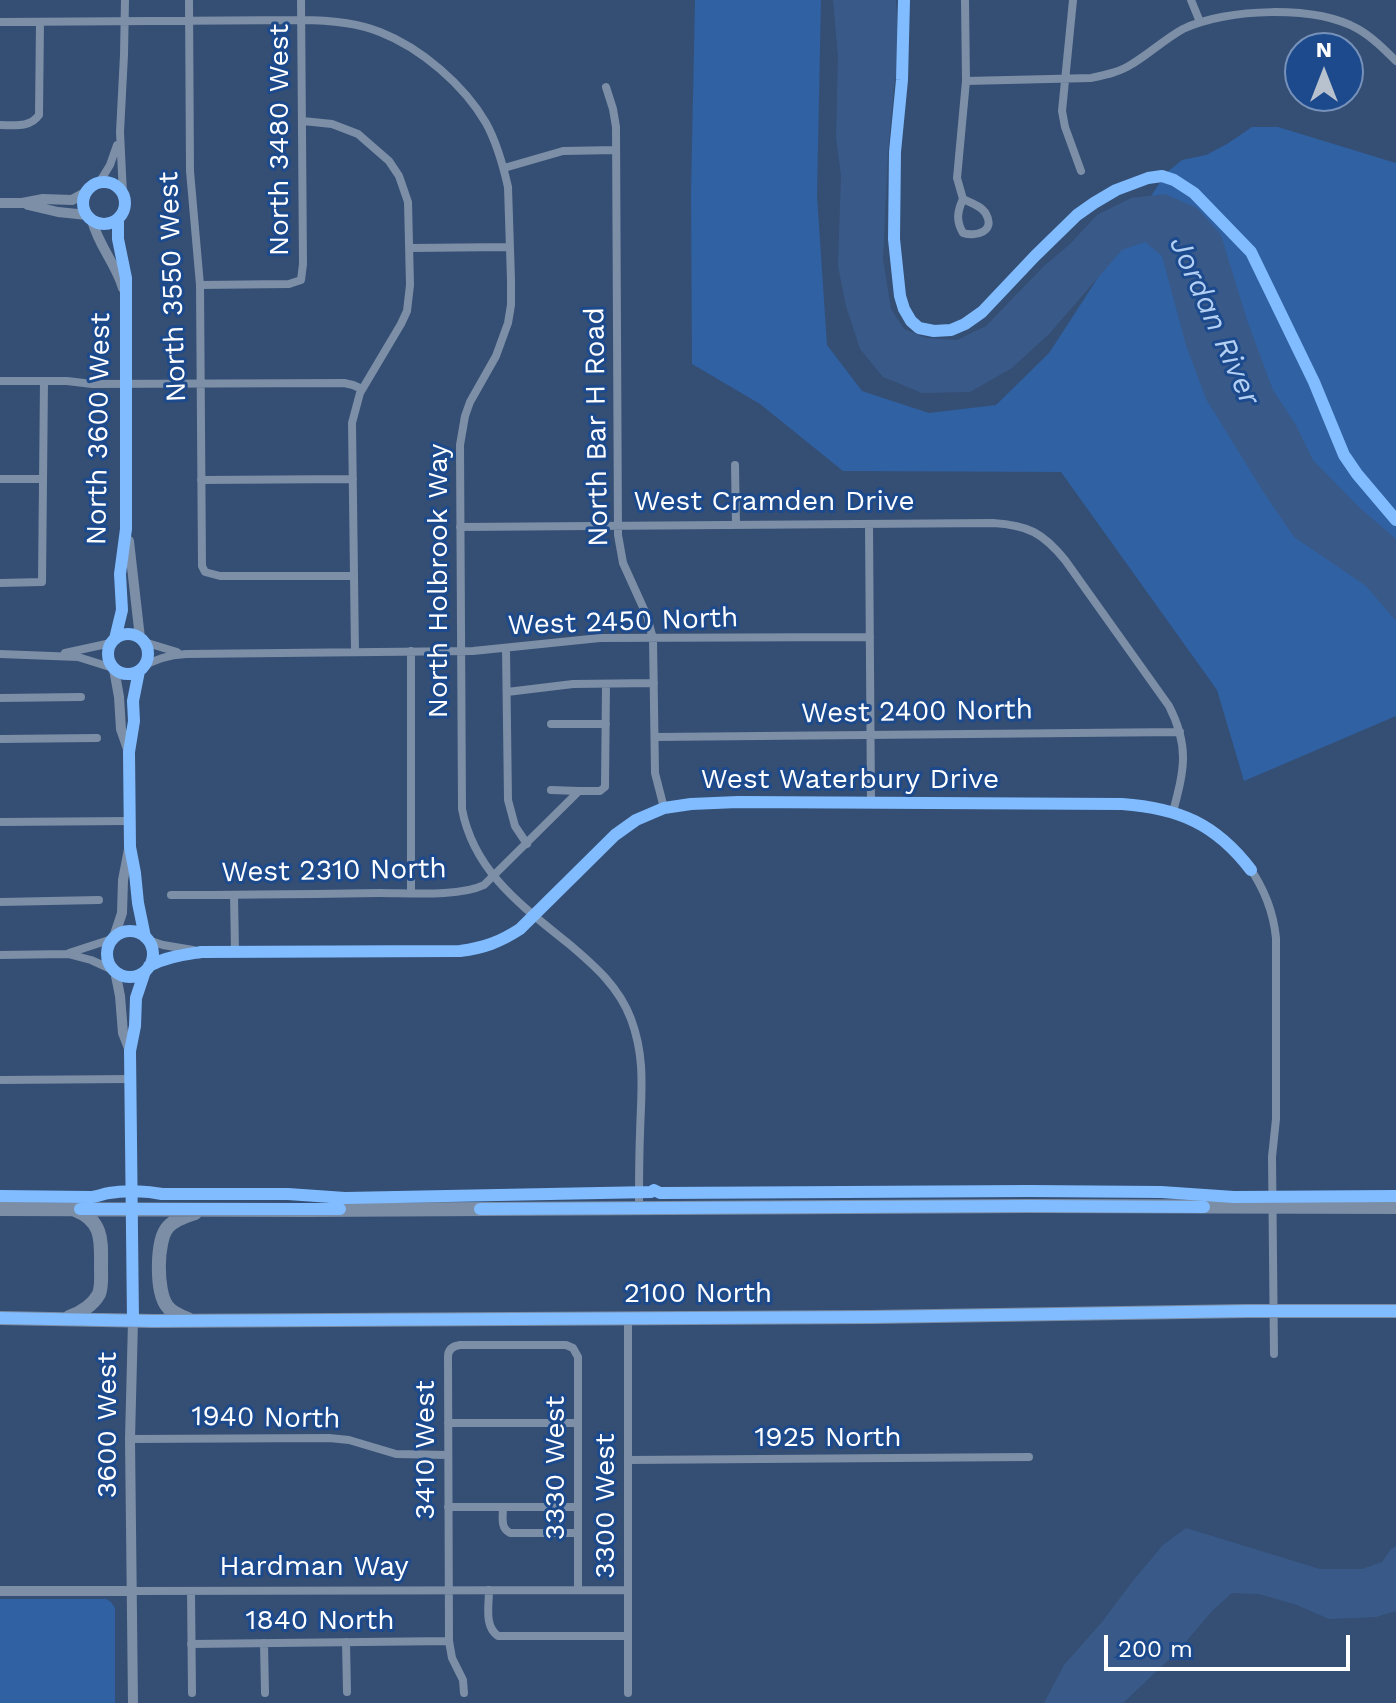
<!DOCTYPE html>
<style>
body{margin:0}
#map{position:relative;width:1396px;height:1703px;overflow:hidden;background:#354e73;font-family:"Work Sans",sans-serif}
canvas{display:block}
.north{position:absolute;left:1284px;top:32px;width:80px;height:80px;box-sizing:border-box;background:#1c4a8c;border:2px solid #7792ba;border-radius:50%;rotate:0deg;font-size:22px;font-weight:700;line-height:32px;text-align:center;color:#fff}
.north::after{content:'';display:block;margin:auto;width:28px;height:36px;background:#b8c1ce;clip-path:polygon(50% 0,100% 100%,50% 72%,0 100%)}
.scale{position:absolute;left:1104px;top:1635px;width:246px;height:36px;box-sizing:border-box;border:4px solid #fff;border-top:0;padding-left:10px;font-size:24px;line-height:28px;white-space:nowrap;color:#fff;-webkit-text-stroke:6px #1c4a8c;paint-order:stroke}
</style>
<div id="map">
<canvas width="1396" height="1703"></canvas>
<div class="north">N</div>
<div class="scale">200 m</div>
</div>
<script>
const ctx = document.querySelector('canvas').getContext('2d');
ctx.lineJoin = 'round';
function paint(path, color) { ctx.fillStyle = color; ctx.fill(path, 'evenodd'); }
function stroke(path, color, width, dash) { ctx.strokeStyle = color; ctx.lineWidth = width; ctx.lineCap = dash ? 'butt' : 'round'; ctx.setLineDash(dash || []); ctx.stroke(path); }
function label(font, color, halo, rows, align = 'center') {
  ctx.font = font + ' "Work Sans",sans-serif'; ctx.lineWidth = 6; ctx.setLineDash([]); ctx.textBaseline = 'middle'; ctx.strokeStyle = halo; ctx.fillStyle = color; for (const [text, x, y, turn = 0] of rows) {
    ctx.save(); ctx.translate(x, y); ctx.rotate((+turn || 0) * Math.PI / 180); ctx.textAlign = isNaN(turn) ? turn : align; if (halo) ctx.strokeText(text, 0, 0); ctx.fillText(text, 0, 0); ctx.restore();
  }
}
const green = new Path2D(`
 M695,0H821L817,196L827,345L862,391L929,413L996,405L1049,353L1166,173L1182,160L1206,155L1227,144L1252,127H1278L1396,163V716L1244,781L1217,690L1061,472L843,471L760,404L692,364L691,192Z
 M106,1599L111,1602L115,1608V1703H0V1599Z`);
const water = new Path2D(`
 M833,0H896L899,62L894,87L888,152L883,259L891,309L904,329L926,338L957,340L986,326L1044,266L1069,245L1097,215L1131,198L1165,194L1197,208L1221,235L1247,320L1273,390L1296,425L1313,460L1359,507L1396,539V621L1366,586L1294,537L1264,493L1206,399L1186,345L1162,256L1145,242L1122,250L1049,334L1012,368L970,392L922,393L883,377L860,349L846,306L838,266L841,176L836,138L838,57Z
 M1186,1528L1320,1569H1362L1382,1562L1391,1549L1396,1546V1611L1376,1617L1329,1619L1297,1605L1259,1594L1232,1593L1212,1611L1178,1651L1123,1703H1044L1064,1665L1102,1622L1132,1582L1163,1545Z`);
const minor = new Path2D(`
 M189,0L190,171L200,285L202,566L205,572L220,576H354
 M1073,0L1062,111L1065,127L1081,171
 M1191,0L1200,22
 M0,22L301,20C328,20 355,22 380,32C421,48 464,85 486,123C497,143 503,165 508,187L511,280V305L508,323L496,356L470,402L465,416L460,445L462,809C474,872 522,906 569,944C595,966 619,987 631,1019C646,1059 641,1093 640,1134C639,1159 639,1183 639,1208
 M966,81L1091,78C1105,75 1120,72 1132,64C1150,53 1165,39 1183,29C1227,8 1315,5 1358,29C1372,37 1384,49 1396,61
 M606,87L613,109L616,127L618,535L623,563L647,616L653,639L655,773L664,808
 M303,121L332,124L358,134L389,161L399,176L408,202L410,285L407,311L401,324L360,393L352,423L355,652
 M0,125C14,125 30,128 39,115L40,22
 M504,168L563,151L616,150
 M99,183L110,165L117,145
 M123,194L120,132L124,55L125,0
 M963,199C971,203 982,206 986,214C996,232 975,237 963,233C956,221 957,212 963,199L957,178L966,81L965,0
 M410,248L510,247
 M200,285L289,284L301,280L303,264L301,0
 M0,381H67L92,384L344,383L353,385L362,389
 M735,465L736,525
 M0,479H43
 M201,480L353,479
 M869,524L871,804
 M460,527L993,523C1028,525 1043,533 1065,560L1169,706C1190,747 1184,770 1173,812
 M0,583L42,582L44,381
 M144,642L177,652
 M506,648L508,800L515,826L527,844
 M411,651V893
 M65,653L111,643
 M0,654L78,657L113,668
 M143,667C156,658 170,655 186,654L473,651L600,638L870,637
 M507,692L573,684L654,683
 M0,698L81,697
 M551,724H606
 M655,737L1180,732
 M0,739L97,738
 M551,790L579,791
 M0,822L129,821
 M171,895C241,895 311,894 380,893C409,893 459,897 484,885L579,791H600L605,787L606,684
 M234,895L235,951
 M0,902L99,900
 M148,940L163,945L193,950
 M69,953L112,939
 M0,955L68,954L91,960L113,970
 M149,966C166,957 183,955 201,952L460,951C484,948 500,942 520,929L615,835L636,820L664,808L691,804L738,802L1122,804C1145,805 1168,809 1189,817C1237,837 1271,888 1276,938V1119L1272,1157L1274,1354
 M0,1080L131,1079
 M628,1318V1693
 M448,1423H578
 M130,1439L329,1438L349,1440L396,1454L448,1455
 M628,1460L1029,1457
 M448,1507H578
 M503,1507C503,1517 500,1528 510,1533H578
 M489,1590C489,1606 484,1626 498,1636H628
 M132,1591L628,1590
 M191,1591L192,1693
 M346,1642L347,1692
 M264,1643L265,1693
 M191,1644L449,1641
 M464,1693L463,1680L452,1658L449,1641L448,1357C448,1350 452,1346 460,1345H566L573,1348L578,1357V1590`);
const tertiary = new Path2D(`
 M83 203a21 21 0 1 1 42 0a21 21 0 1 1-42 0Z
 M0,203H22L43,199L72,200L87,192
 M28,205L58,212L87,215
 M92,220C98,245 116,264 123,288
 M129,541L140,638
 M108 654a20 20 0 1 1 40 0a20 20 0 1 1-40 0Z
 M115,639L122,610L120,574L126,529V278L118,239V219
 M114,669L119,697L121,729L128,749
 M139,671L133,701L134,721L129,752L130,847L135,873L138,903L145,937
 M107 954a23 23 0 1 1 46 0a23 23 0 1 1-46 0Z
 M114,937L122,913L123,880L129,849
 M115,971L120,996L123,1033L130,1051
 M0,1591H132
 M133,1703L130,1439L133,1321L130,1051L135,1026L136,998L145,971`);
const trunk = new Path2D(`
 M0,1209L308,1210L1029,1206L1396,1207
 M69,1317C80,1313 93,1305 99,1294C102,1286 101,1277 101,1268C101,1242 104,1221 75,1210
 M0,1318L153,1321L872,1317L1247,1311H1396
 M188,1319C180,1316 172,1313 167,1306C156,1292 156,1240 168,1227C175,1219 186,1216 195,1213`);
const cycleway = new Path2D(`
 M904,0L902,80L895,152L894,239L900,296L904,309L911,321L919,328L934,331L951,330L965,324L982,312L1035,256L1077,215L1094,203L1116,190L1148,178L1162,176L1174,180L1194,193L1251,252L1314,382L1344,455L1357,474L1396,520
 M83 203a21 21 0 1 1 42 0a21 21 0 1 1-42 0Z
 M108 654a20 20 0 1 1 40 0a20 20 0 1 1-40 0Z
 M115,639L122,610L120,574L126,529V278L118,239V219
 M139,671L133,701L134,721L129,752L130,847L135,873L138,903L145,937
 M107 954a23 23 0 1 1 46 0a23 23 0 1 1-46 0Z
 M149,966C166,957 183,955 201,952L460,951C484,948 500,942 520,929L615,835L636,820L664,808L691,804L738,802L1122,804C1179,808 1216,824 1251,870
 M0,1196L90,1197C97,1197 102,1194 109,1193C125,1190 147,1191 162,1194H288L345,1198L651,1192L654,1190L660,1193L1029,1191L1161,1192L1234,1197L1396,1196
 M80,1209H340
 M480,1209L1029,1206L1204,1207
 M0,1318L153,1321L872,1317L1247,1311H1396
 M133,1321L130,1051L135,1026L136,998L145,971`);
const streetNames = [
 ["North 3480 West",280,140,-90],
 ["North 3550 West",173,287,-92],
 ["North Bar H Road",597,427,-91],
 ["North 3600 West",99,429,-89],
 ["West Cramden Drive",774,502],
 ["North Holbrook Way",439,581,-90],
 ["West 2450 North",623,622,-2],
 ["West 2400 North",917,712,-1],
 ["West Waterbury Drive",850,780],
 ["West 2310 North",334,871,-1],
 ["2100 North",698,1294],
 ["1940 North",266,1418,1],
 ["3600 West",108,1425,-90],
 ["1925 North",828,1438],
 ["3410 West",426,1450,-90],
 ["3330 West",556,1468,-90],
 ["3300 West",606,1506,-90],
 ["Hardman Way",314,1567],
 ["1840 North",320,1621]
];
const waterNames = [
 ["Jordan River",1214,321,66]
];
paint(green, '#3061a2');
paint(water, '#395a89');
stroke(minor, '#7c8fa7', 8);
stroke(tertiary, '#7c8fa7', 10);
stroke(trunk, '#7c8ea6', 14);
stroke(cycleway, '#80bcff', 12);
label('28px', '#fff', '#1c4a8c', streetNames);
label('italic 30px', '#b3d0f4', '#1c4a8c', waterNames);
</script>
